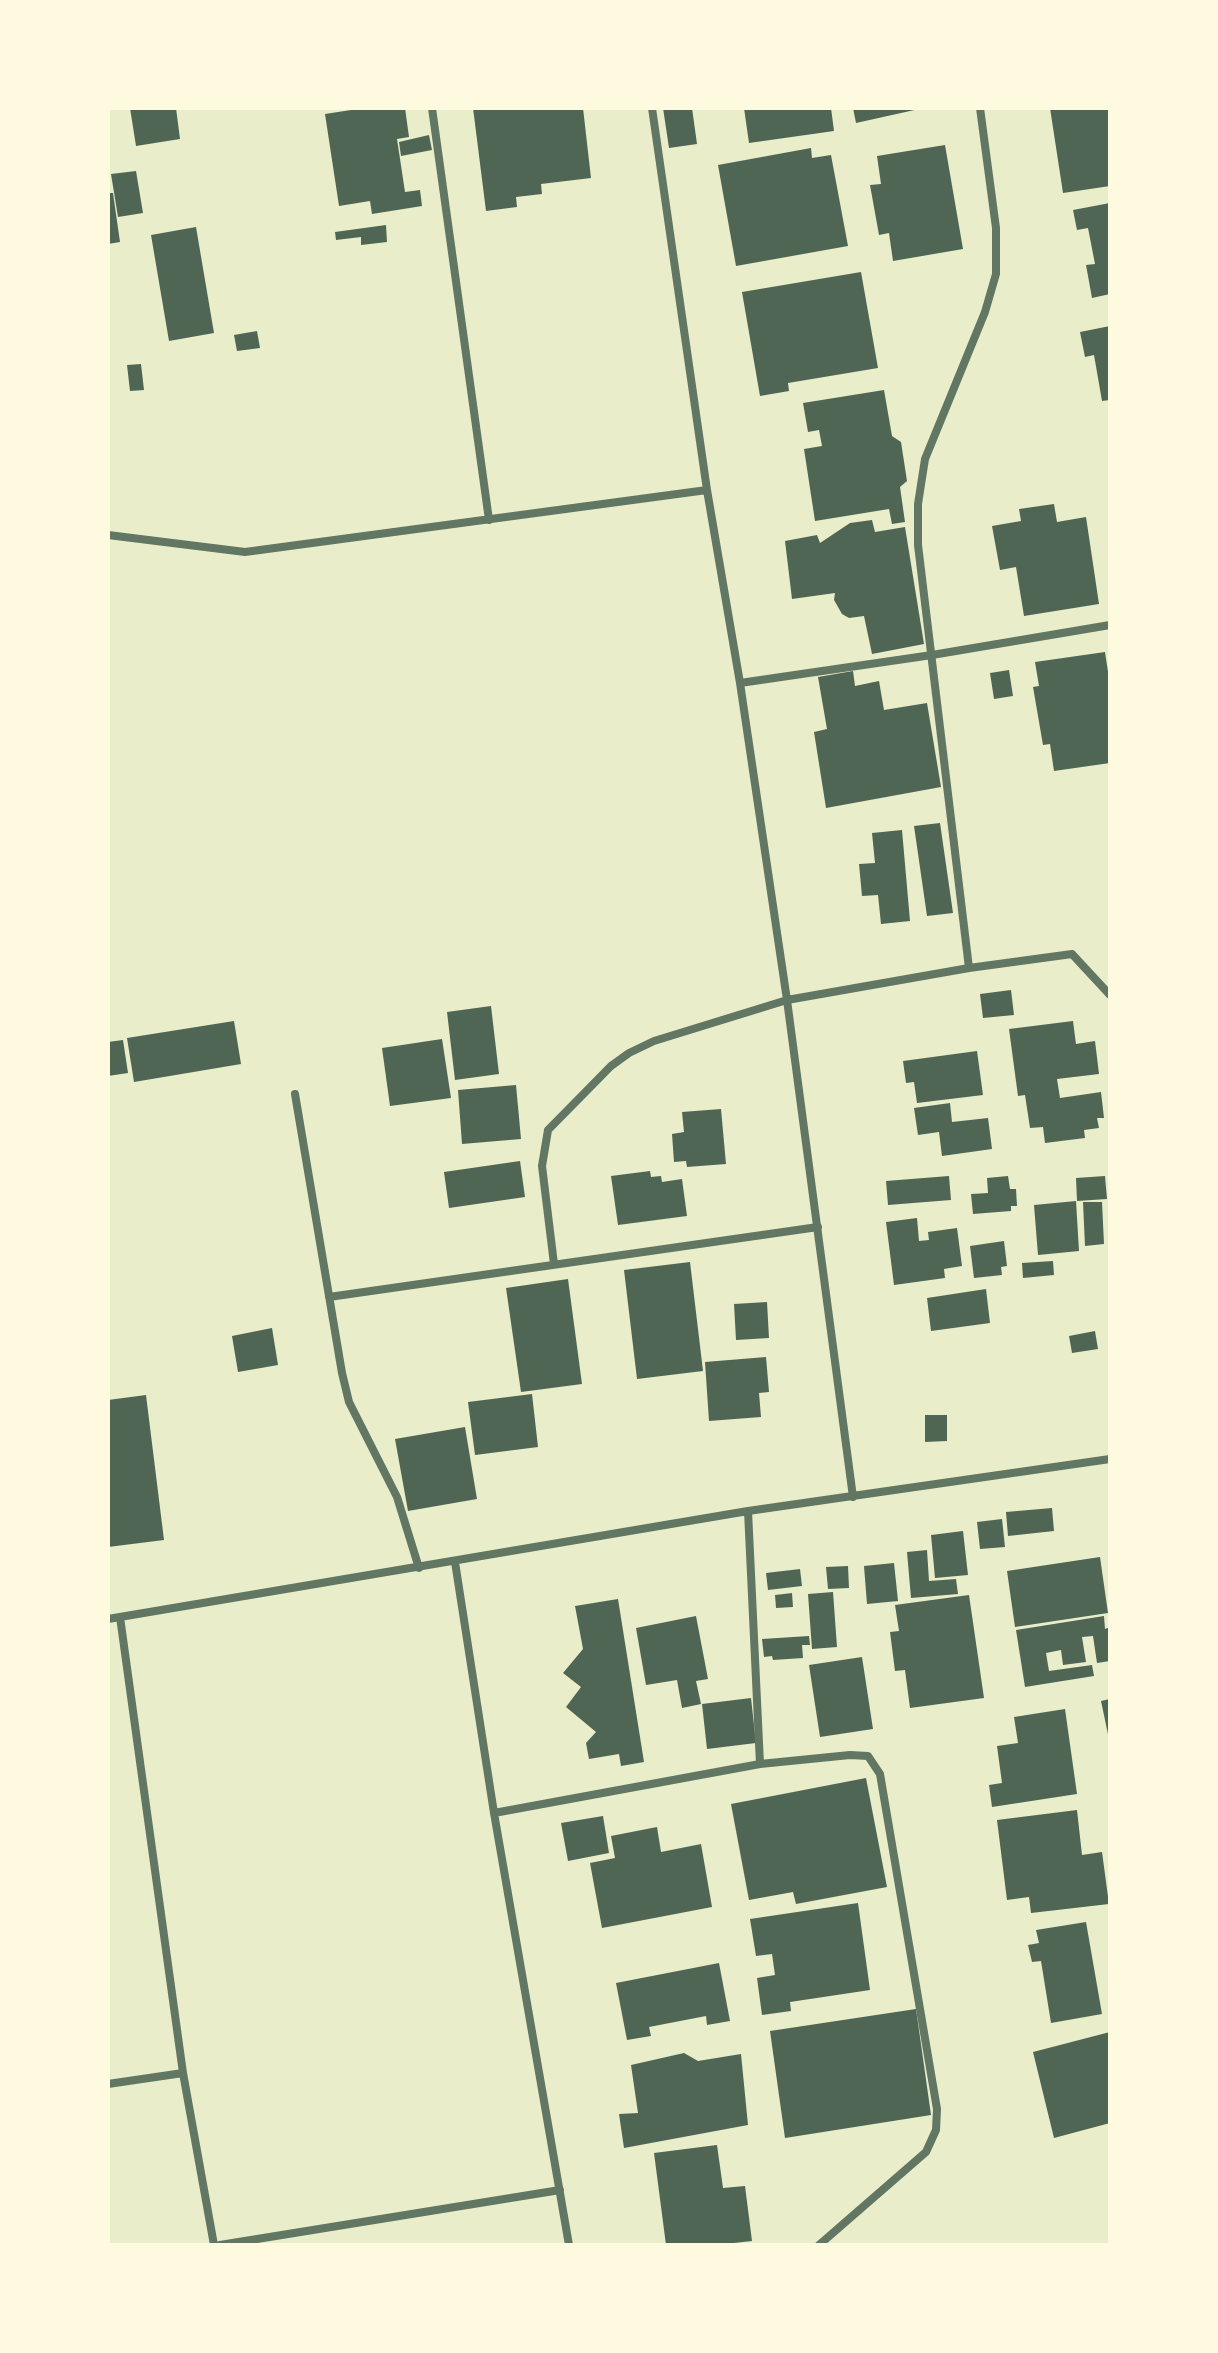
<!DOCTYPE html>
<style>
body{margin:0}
#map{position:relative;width:1218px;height:2353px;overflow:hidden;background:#e9edc9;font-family:"Exo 2",sans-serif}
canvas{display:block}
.frame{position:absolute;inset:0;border:110px solid #fefae0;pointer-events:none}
</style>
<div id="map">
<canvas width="1218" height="2353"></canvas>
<div class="frame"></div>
</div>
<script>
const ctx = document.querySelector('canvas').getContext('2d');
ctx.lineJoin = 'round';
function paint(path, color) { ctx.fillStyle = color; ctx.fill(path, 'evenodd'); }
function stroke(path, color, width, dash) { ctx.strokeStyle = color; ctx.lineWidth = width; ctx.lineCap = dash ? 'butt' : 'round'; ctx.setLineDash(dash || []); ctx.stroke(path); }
const building = new Path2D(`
 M130,108H176L180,139L136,146Z
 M364,108H405L409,137L397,139L405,192L420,190L422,206L372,214L370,201L339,206L325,114Z
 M473,108H583L591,178L541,184L542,194L516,197L517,207L486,211Z
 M663,108H692L697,144L669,148Z
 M744,108H831L834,131L749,143Z
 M853,108H918L919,109L856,123Z
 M1050,108H1110V186L1063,193Z
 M429,135L432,150L401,156L399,142Z
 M945,145L963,249L893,261L889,233L879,235L870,185L881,184L877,156Z
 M811,148L812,158L831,155L848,246L736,266L718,165Z
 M136,171L143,213L118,217L111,174Z
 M108,193H113L120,242L108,244Z
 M1110,203V294L1092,298L1086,265L1095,264L1088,228L1077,230L1073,210Z
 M386,225L387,242L361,245V237L336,240L335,232Z
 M196,227L214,333L169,341L151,235Z
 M861,272L878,368L788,383L789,391L760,396L742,292Z
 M1110,326V400L1102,401L1094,355L1085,357L1080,332Z
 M257,331L260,348L237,351L234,335Z
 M141,364L144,390L130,391L127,365Z
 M884,390L892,436L901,442L907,481L900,487L905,522L892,524L889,509L815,521L804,449L822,446L819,430L808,432L803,403Z
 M1054,504L1057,522L1086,517L1099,604L1024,616L1016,567L1000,570L992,526L1021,521L1019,509Z
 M872,520L875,532L905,527L924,644L872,654L864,616L849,618L842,614L834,600L835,593L792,599L785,541L817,535L820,543L850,523Z
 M1105,652L1110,685V763L1054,771L1050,744L1043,745L1033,687L1039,686L1035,662Z
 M1009,670L1013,696L994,699L990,673Z
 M853,671L855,686L879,681L884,710L927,703L941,787L826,808L814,732L827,729L818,677Z
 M940,823L953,913L927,916L914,826Z
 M902,830L910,921L881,924L878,895L862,896L859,864L875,863L872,833Z
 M1011,990L1014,1015L983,1018L980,994Z
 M491,1006L499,1074L455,1080L447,1012Z
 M234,1021L241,1064L134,1082L127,1038Z
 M1073,1021L1076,1044L1095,1041L1099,1074L1057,1079L1060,1098L1101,1092L1104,1118H1097L1099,1128L1084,1130L1085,1138L1045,1143L1043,1127L1030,1128L1025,1095L1018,1096L1009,1029Z
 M442,1039L451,1098L390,1106L382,1048Z
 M123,1040L128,1073L108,1076V1042Z
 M977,1051L983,1095L917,1103L914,1082L906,1083L903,1061Z
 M516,1085L521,1139L462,1144L458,1090Z
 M950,1103L952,1122L988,1118L992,1149L942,1156L939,1132L918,1135L914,1108Z
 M721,1109L726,1164L687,1167L686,1161L674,1162L672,1134L684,1132L682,1112Z
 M520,1161L525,1197L449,1208L444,1172Z
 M650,1171L651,1177L661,1176L662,1182L682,1179L687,1216L618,1225L611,1176Z
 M949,1176L951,1200L888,1205L886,1181Z
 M1008,1176L1010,1189H1016L1017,1206H1011V1211L973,1214L971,1194L988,1193L987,1178Z
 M1105,1176L1107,1199L1077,1201L1076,1178Z
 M1076,1201L1079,1251L1038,1255L1034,1205Z
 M1083,1202H1102L1104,1244L1085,1246Z
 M917,1218L919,1241L929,1240L928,1232L957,1228L962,1266L944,1269L945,1278L894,1285L886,1222Z
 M1004,1241L1007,1266L1001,1267L1002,1275L974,1278L970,1246Z
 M1053,1261L1054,1275L1023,1278L1022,1263Z
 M690,1262L703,1371L637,1379L624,1270Z
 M568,1279L582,1384L521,1392L506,1288Z
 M986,1289L990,1323L931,1331L927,1298Z
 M767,1302L769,1338L736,1340L734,1304Z
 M272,1328L278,1365L238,1372L232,1336Z
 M1095,1331L1098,1349L1072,1353L1069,1336Z
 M766,1357L769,1392L759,1393L761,1417L709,1421L705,1362Z
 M532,1394L538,1447L475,1455L468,1402Z
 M146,1395L164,1540L108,1547V1400Z
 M925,1415H947V1441L925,1442Z
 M465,1427L477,1499L408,1511L395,1439Z
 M1052,1508L1054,1531L1008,1536L1006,1512Z
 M1002,1519L1005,1547L980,1549L977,1522Z
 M963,1531L968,1575L935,1578L931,1535Z
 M927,1550L929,1581L956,1579L958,1594L911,1598L907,1552Z
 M1100,1557L1108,1613L1015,1627L1007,1571Z
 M894,1563L898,1601L867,1604L864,1566Z
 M848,1566L849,1588L828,1589L826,1567Z
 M800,1569L802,1586L768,1590L766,1573Z
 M833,1592L837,1647L812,1649L808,1594Z
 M792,1593L793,1607L776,1608L775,1595Z
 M969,1595L984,1698L910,1708L905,1670L895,1671L890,1632L899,1631L895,1605Z
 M618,1599L644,1762L621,1766L619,1754L589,1759L586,1743L596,1732L566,1707L581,1687L563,1673L583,1649L575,1606Z
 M696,1616L708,1679L696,1681L701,1704L682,1708L677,1680L646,1685L636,1628Z
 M1104,1616L1105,1629L1110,1627V1661L1097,1663L1093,1636L1082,1637L1086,1662L1063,1665L1061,1650L1046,1653L1049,1671L1092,1665L1094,1676L1025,1687L1016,1630Z
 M809,1636L810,1645H802L803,1658L773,1660L772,1656L764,1657L762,1639Z
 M862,1657L873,1729L820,1737L809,1665Z
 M751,1698L756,1743L707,1749L702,1704Z
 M1110,1699V1739H1109L1101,1701Z
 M1065,1709L1077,1794L992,1807L989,1785L1002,1783L997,1746L1018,1743L1014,1717Z
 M866,1778L887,1887L796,1904L793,1892L749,1900L731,1804Z
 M1077,1810L1082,1855L1102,1852L1109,1904L1031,1913L1029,1897L1007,1900L997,1820Z
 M603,1816L609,1853L568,1861L561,1823Z
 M657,1827L661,1852L701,1844L712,1907L602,1928L590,1863L615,1858L611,1836Z
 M858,1903L870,1990L790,2002L791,2011L762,2015L757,1978L775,1975L772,1954L756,1956L750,1919Z
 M1086,1922L1102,2014L1051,2023L1041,1961L1032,1962L1028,1945L1039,1943L1036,1930Z
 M719,1963L730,2021L707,2025L706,2016L649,2027L651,2036L627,2040L616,1983Z
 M916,2009L931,2115L785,2138L770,2031Z
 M1110,2032V2123L1054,2138L1033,2052Z
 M684,2053L698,2061L741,2054L748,2125L624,2148L619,2114L638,2113L631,2065Z
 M717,2145L723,2188L745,2186L752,2241L716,2245H666L654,2153Z`);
const minor = new Path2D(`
 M432,108L489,520
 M652,108L707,490L740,683L787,1000L853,1497
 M108,535L245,552L707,490
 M740,683L932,655L1110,625
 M969,968L918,545V504L925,459L985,312L996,274V228L980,108
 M295,1094L342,1373L349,1402L397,1497L419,1568
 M554,1264L542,1166L548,1130L611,1066L629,1053L654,1041L787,1000L969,968L1072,954L1110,995
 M329,1297L818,1227
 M748,1511L760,1764
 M455,1562L494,1813L569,2245
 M120,1617L183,2073L214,2245
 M108,1619L748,1511L1110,1459
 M494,1813L760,1764L850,1755L868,1756L880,1774L937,2109L936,2130L926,2152L819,2245
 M108,2084L183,2073
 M220,2245L560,2190`);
paint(building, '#4f6655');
stroke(minor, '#617663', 8);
</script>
